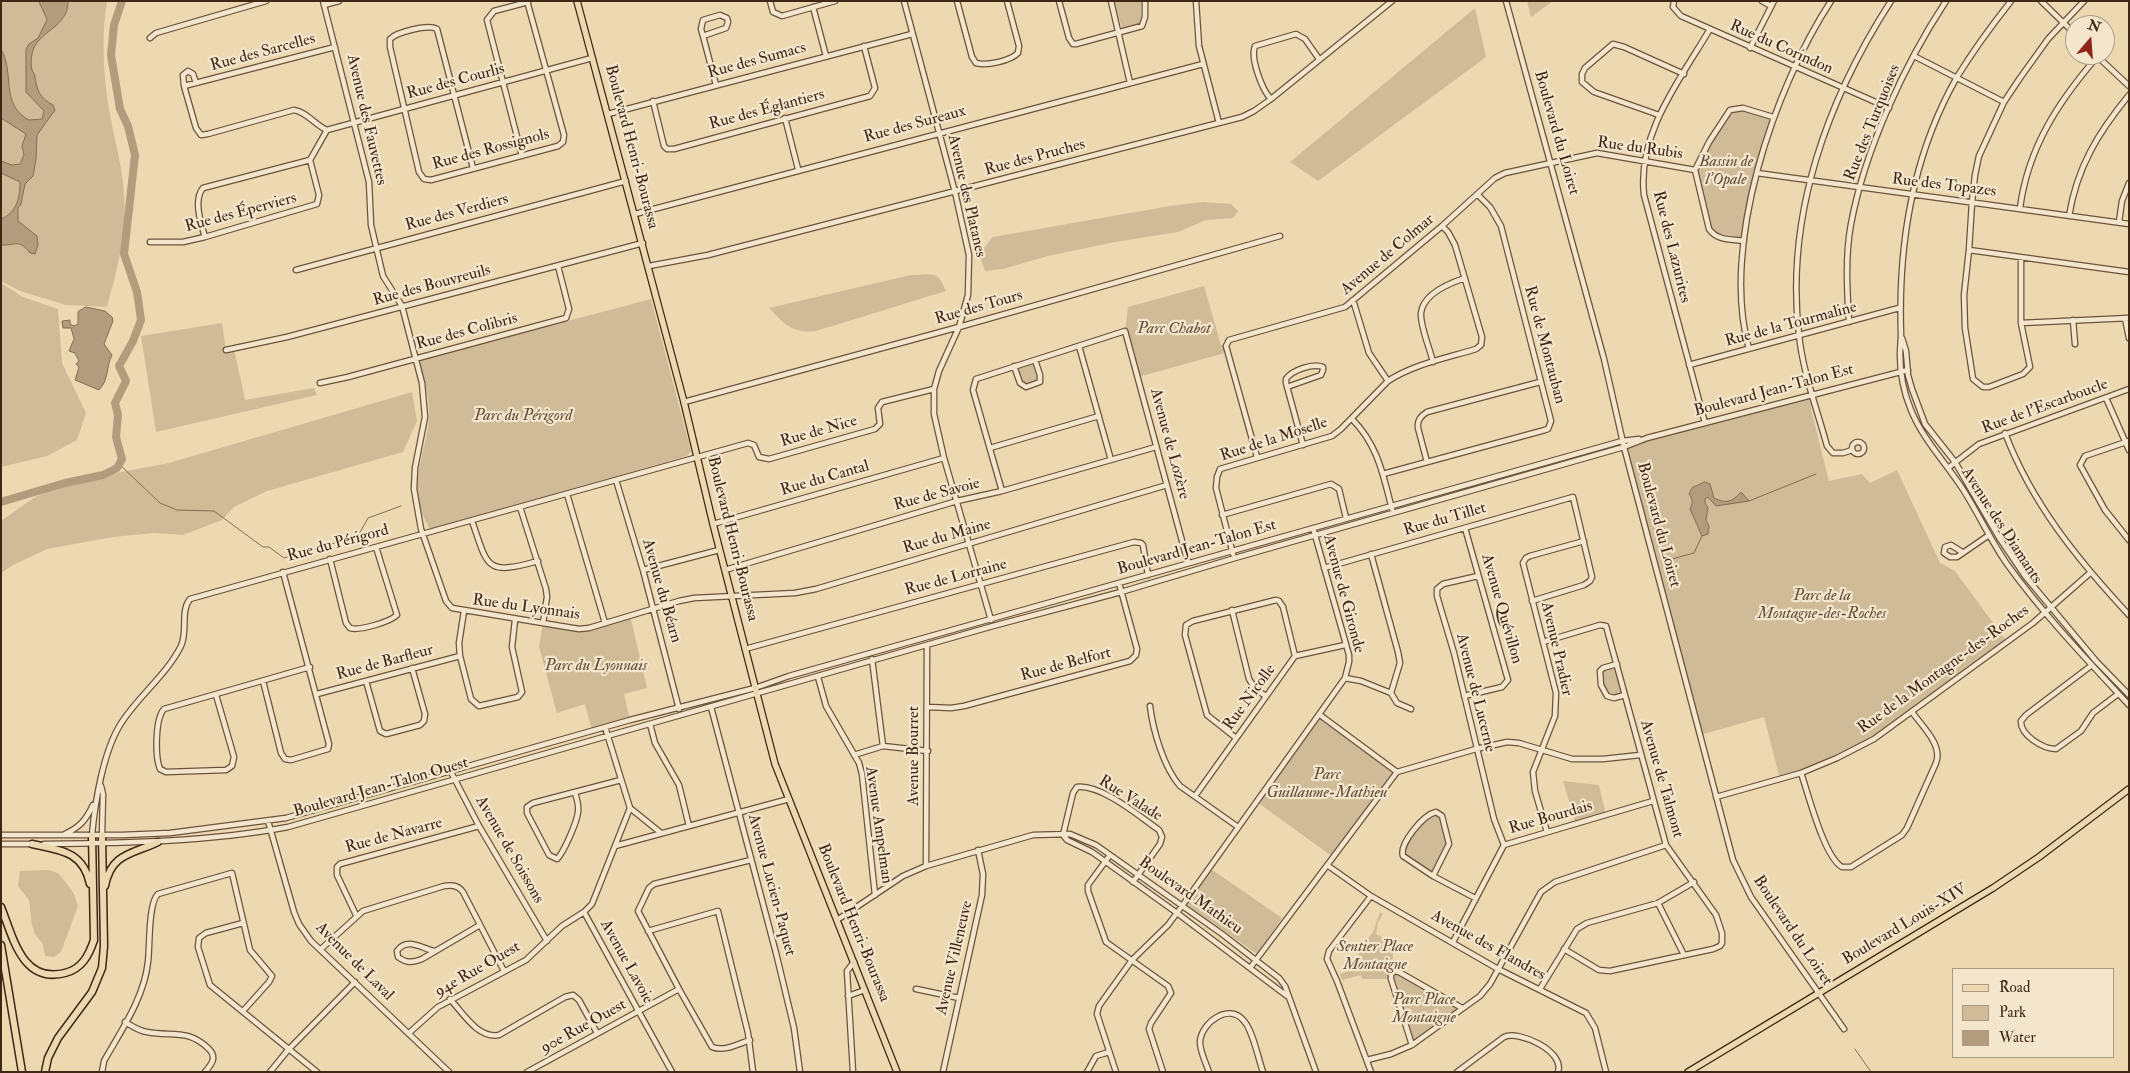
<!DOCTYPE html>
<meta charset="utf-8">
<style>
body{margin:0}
#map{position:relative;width:2130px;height:1073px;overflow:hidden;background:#ecd9b2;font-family:"IM FELL Double Pica",serif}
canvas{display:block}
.frame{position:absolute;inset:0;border:2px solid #402615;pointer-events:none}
.legend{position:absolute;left:1952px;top:968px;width:162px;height:90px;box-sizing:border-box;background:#f3e6cd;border:1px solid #ab9983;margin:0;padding:6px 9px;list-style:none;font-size:15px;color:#402615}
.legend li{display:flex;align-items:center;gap:10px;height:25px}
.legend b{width:25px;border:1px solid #ab9983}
.north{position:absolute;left:2065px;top:15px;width:50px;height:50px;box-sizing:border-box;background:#f3e6cd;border:1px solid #ab9983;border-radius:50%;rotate:18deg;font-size:14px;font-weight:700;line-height:20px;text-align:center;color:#402615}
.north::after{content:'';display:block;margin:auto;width:18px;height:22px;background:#8f2418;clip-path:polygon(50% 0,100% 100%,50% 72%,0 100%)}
</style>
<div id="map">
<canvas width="2130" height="1073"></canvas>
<div class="frame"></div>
<ul class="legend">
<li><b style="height:6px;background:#ecd9b2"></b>Road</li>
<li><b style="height:14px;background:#cfbb97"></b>Park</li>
<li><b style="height:14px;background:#b29c7d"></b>Water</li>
</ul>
<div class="north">N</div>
</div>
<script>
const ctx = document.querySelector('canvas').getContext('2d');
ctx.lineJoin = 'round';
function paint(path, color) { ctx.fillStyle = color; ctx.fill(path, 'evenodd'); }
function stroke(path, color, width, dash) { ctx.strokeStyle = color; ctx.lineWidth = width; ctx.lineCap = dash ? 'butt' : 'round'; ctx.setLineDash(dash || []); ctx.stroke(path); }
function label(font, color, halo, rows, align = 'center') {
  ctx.font = font + ' "IM FELL Double Pica",serif'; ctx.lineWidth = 4.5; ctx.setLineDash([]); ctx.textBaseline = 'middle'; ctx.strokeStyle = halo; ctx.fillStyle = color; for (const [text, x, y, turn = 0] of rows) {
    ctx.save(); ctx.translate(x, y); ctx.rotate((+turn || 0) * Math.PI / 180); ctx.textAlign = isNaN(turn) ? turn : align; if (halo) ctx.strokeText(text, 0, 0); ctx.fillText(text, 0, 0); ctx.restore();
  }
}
const green = new Path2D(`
 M1,1H107C102,32 103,65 107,96C111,129 122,161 124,194C127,233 117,270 107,307L66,305L20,291L1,281Z
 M1114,1H1141V23L1122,28Z
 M1527,1H1553L1531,17Z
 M1475,8L1486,57L1318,181L1290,162Z
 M1734,107L1773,117L1757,173L1744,241L1726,240L1709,229L1695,170L1698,163Z
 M1203,202L1231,204L1238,211L1233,218L1206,220L1178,232L1115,242L1048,256L1003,269L985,271L979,254L993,237L1170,206Z
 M911,275C932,275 937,269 946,291L816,331C793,334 784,324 769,308Z
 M1,283L23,297L58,309L62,363L86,413L77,440L47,456L1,467Z
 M1204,286L1221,345L1226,346L1228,351L1225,353L1138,377L1125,331L1128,307Z
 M651,299L691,451L687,456L430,529C426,521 420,512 419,504C413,474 426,449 429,420C430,400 425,381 420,362L421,360Z
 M222,323L226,350L234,349L245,400L314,388L317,395L156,432L141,336Z
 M1035,360L1040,382L1024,387L1014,366Z
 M412,392L417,421L403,452L267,491L234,507L222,520L183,535L154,533L113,537L47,549L13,565L1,573V521L35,497L79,480L169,463Z
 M1813,394L1811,409L1829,481L1862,474L1870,483L1897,470L1940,563L1955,571L2007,642L1874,739L1837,758L1780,779L1764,717L1700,735L1624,447L1647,438Z
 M630,615L647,688L624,694L630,720L592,731L585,704L557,713L539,647L543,623L579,629Z
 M1617,664L1625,695L1614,698L1604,694L1600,671Z
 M1320,715L1397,772L1333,857L1257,802Z
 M1563,781L1599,785L1606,815L1576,825Z
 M1441,814L1449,841L1433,876L1405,859L1402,847L1428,815Z
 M1211,869L1282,918L1257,954L1187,905Z
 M49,870L58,873L67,884L74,894L78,906L61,952L54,957L45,956L43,944L35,934L32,925L29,900L18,886L20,871Z
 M1380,912L1383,914L1378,923L1376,934L1394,943L1392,966L1395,971L1462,1008L1412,1045L1391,979H1362L1361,975L1342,980L1340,974L1360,967L1358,953L1373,932Z`);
const water = new Path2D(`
 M39,1H68C69,28 36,31 32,54C31,59 31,66 32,70C33,73 35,74 35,77C37,91 40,98 53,105L55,110L37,135L36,159L33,176L25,184L21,204L18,208V221L37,236L38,245L35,254L30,253C18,238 17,246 1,245V219C17,213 20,197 20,182L1,173V161L12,165L20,164L24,155L22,146L26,134L1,118V49C15,73 0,105 29,120L42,119L44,111L26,92V49L29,44L38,38L47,20Z
 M86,307L105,311L112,317L113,321L104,344L112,355C106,367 109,380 99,390L75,380L79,367L76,364L79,361L75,353L69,351L74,339L71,328H63L62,321L70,320V324L74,326L78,324V312Z
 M1705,482L1710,484L1714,498C1726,504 1732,502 1741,492L1749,501L1716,506L1708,497L1705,499V503L1708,508L1706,520L1709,526L1708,534L1702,536L1690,509C1693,503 1693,499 1689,494L1692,488Z`);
const stream = new Path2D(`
 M119,464L160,503L177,510L214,511L263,547H269L284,558L358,536L368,518L401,506
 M1749,501L1816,474
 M1663,564L1672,559L1694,553L1702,536
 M1855,1049L1871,1072`);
const river = new Path2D(`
 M1,502L65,483L103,475L117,468L122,459L116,437L118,415L115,403L126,381L119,366L133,341L141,320L137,292L124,254L135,155L128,126L120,109L111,55L114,25L122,1`);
const minor = new Path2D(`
 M323,1L369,182L371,225L383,276L402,306L422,383L425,417L415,468L414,489L421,529L446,601L452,608L579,629L589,628L679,601L694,598L795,593L816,589L1167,485
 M770,1L773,12L782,16L835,1
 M904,1L955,192L969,255L968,295L959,327L939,371L934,389V414L944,458L991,620
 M957,1L972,57L976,63C987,66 1010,61 1018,53L1019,46L1007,1
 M1059,1L1069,38L1073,44H1076L1142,26L1145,17V1
 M1111,1L1130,83
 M1196,1L1199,46L1219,123
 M1506,1L1604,359L1624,447L1733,860L1751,897L1844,1029
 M1674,1L1673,7L1681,16L1889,108
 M1762,1L1771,6
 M2011,1C1992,25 1973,51 1957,77C1912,156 1898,246 1901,334C1901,341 1900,348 1900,355C1900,373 1904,393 1911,410C1923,440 1947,464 1964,491C1979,515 1991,541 2007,564C2043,614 2087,660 2129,705
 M2041,1L2075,34
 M324,5L339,1
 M813,7L826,56
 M703,36L701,29L703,20L720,15L727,18L728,22L726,28L703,36L716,85
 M150,38L156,33L266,1
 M1750,48L1774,1
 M1914,56L2004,102
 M2097,56L2129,86
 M184,86L183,75L188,71L193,74L196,83
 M1271,99C1262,90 1250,58 1255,46L1296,34L1305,39L1319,59
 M653,101L664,146L667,149H674L870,96L875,88L864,46
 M608,114L912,34
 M1659,115L1594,92L1582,82V74L1585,68L1613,44L1624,47L1684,74
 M785,118L798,169
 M327,130C315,125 307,112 294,110L208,134L201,135L196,128L184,86L335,47
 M327,130L592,58
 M522,156L487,20L494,11L528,2
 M473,168L437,29C428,24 397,32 390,39V47L419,172L424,179L431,180L558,146L563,142L564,135L527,1
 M1757,173L2129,224
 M2020,208C2028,148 2058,102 2097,57
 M635,214L1203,64
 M2069,216C2077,167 2098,133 2129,95
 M2119,222L2122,201L2129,183
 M205,237C201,224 193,200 203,188L310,160
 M1744,241C1731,239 1717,241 1709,229L1695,170L1709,142L1730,110L1743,108L1773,117
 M150,242H183L205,237L317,204L319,195L310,160L327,130
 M1969,250L2129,272
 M2021,258V323L2030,367L2023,374L1989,387H1983L1973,379L1965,328L1964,295L1969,250L1972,202L1975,175L1979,156L2004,102L2020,78L2048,39L2084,1
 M649,266L708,255L1242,117L1254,111L1271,99L1392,1
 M296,270L626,181
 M1353,300L1369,353L1388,381
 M2125,318L2129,338
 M2073,320L2075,344
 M1849,322C1847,290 1845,256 1851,224C1865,149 1904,65 1946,1
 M2021,323L2129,318
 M1902,338L1906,351L1908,375L1912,389L1925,424L1955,462L2000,539L2025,576L2096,661L2129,695
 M1079,346L1111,460
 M1749,349C1720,246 1774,88 1831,1
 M226,350L287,337L643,243
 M1433,362C1430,349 1420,326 1421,313C1423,294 1450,283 1465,278
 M1689,365L1899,308
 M1014,366L1020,383L1026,387L1040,382V375L1035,360
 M320,383L348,377L566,318L569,309L558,266
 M1287,387L1321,375L1323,370V367C1313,363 1292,370 1286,379V383L1303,445
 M2106,398L2129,450
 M684,402L959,327L1280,236
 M1352,419C1378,445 1383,475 1392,509
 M1705,423L1644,195C1637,133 1680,80 1710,29
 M2005,433C2032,504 2078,560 2129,615
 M2129,441L2085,456L2080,465L2105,510L2129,540
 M1852 448a6 6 0 1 1 12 0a6 6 0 1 1-12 0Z
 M990,448L1099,416
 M1852,450L1843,453H1833L1827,446C1817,409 1803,373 1799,335C1785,216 1827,100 1891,1
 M1257,457L1226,346L1229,340L1345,307L1442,226L1495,178L1505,173L1597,153L1695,170
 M1427,462L1418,428C1417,420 1421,416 1427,412L1540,382
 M1948,468L1979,444L2129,389
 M1383,474L1545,430L1548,429L1551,421L1501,226L1490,207L1478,195
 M616,480L643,570L679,709
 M1002,491L973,390L976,379L1125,331L1188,563
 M567,494L605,623
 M520,507L546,589L547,597L543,623
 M1222,515L1331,484L1339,489L1346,518
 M472,521C488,567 485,576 538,561
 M713,524L944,458
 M1962,552L1951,545L1945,547L1944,553L1950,557H1957L1989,535
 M1233,554L1216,488L1217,477L1220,469L1332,436L1341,429L1388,381C1414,364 1447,358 1476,349L1481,345L1482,337L1455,245L1448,232L1442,226
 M330,559L346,623L350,628C359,631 390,622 397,615L376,547
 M1324,568L1573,497L1592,577L1590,581L1584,585L1532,601
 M643,570L719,550
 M725,570L957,501L1002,491L1156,447
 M1478,576L1443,584L1437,589V596L1454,653L1494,819L1504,845
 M1232,610L1249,679L1256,690L1266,696
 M464,611L459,643L460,656L471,699L479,706L518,697L522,692L512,647L515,620
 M1543,642L1600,625L1606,626L1666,845L1716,915L1722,933V943L1720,946L1713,949L1610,971L1599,970L1564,949
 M745,649L1134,542L1141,543L1143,545L1148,575
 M872,659L883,746
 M1617,664L1603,668L1600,671L1601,685L1607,696L1614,698L1625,695
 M2092,665L2026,715L2021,721C2020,735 2043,749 2056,749L2081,731L2093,713L2118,694
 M818,677L826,706L859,763L862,774L875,895
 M1345,678L1361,681L1391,693L1400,663L1398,652L1371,554
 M263,681L281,753L285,759L291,760L328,749L329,744L283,572
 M366,681L380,731L386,734L420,725L424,721L425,714L412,668
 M1391,693L1397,703L1411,709
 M317,694L460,656
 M216,695L234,757L232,766L226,770L166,772L160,769C155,757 155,719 164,709L310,667
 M1464,696L1502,687L1508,680L1465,528
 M1150,706C1153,731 1164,768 1180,786L1238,827
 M711,707L776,953L794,1028L800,1072
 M928,707L951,708L964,706L1130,661L1136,655L1137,649L1119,583
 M650,724L655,743L679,785L689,826
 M605,727L630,808L592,904L584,912L672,1072
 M1236,738L1207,715L1185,635L1186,625L1193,621L1276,600L1279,601L1283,607L1295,656
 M854,755L883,746L928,751
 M451,772L479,826L547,941
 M1397,772L1476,749L1507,742L1519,743L1572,759H1603L1640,755
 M1801,773C1808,793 1824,857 1842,867H1851L1902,835L1907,828L1936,763C1943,745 1922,726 1912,712
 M101,786L103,794L102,835
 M575,793C577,799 579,806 578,812C577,822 564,852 557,859L549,855L527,813V807L533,803L621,780
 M1195,796L1295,656L1345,645
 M1716,797L1801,773L1837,758L1874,739L2033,623L2090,573
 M630,808L661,833
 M268,821L294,912L299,924L311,941L449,1072
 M1547,832L1535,791L1533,772L1555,716L1556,693L1523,563L1526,558L1530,556L1584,541
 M65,834C80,827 86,820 93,805
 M1,835H122L170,833L286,818L630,720L755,688L789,676L1622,441L1639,439
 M92,835C95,802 103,753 120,725C137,697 166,676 181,646C188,631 180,611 190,599L748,443L754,445L759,457L769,459L875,429L880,424L878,408L882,402L934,389
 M1063,835L1067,840L1092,852L1177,913L1287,996
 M1063,835L1073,793L1077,787C1101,784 1139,816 1159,830L1162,837L1160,844L1133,882
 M1,844H33
 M44,844C126,843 207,842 288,827L993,626L1121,592L1235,558L1624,447L1647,438L1908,370
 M615,846L789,799
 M1110,855L1088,885V891L1106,942L1168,986L1171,993L1151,1023L1149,1029L1163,1072
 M1327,865L1371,896L1498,969L1586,1013L1595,1028L1606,1072
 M926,866L927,645
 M1433,876L1449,844L1442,816L1436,812C1423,815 1399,844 1403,856L1433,876L1475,898
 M1658,903L1684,955
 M356,915L337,875V867L340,864L479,826
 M837,920L903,876L926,866L1033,835L1070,834L1096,845L1222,934L1279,978L1285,986L1316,1072
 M243,923L206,933L199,938L198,947L210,985L317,1072
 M648,931L718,911L748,1033L753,1072
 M1453,942L1504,845L1653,801
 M321,949L363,911L444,886C452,885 458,885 463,892L504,971
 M434,951C421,948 407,937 397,951L398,957C406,963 412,963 422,959L480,925
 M1250,968L1397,772L1320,715
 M916,989L959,998
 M1540,989L1577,929L1587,923L1658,903L1694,882
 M848,996L865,990
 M450,999C463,1013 478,1039 499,1035L565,997L573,995L579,1000L597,1033
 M125,1022C132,1026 139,1031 147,1032C172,1037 187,1028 209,1049C217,1057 212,1064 205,1072
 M409,1033L438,1007L526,960L562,926L584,912
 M750,1040C738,1044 724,1052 712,1047L679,989L638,911L649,888L654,884L751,860
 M1412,1045L1391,979V974L1395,971L1399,972L1462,1008
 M1367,1060L1391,1054L1412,1045L1480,996L1490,984L1541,892L1555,882L1666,845
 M102,1072L104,1061C122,1029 144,998 148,962C150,947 148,903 158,894L232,873L250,950L272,976L269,982L243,1011
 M270,1072L288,1050L355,982
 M527,1072L679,989
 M853,1072L847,971L854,962
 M943,1072L982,895L983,874L978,850
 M1087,1072L1096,1056L1109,1052
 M1116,1072L1097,1014L1099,1006L1132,960L1168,925L1182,906L1345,678L1349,662V655L1313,528
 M1209,1072C1206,1063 1200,1052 1200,1042C1201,1023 1229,1002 1244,1021C1253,1031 1258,1058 1263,1072
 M1371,1072L1337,981L1327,959L1329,951L1371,896
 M1457,1072L1504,1037C1519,1030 1565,1051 1558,1072`);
const major = new Path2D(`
 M577,1L684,402L713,524L775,764L897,1072
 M1688,1072L1993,888L2039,857L2129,789`);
const highway = new Path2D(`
 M32,844C60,850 83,851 90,884
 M105,886C111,853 133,854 158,842
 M1,907C13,937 22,984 65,973C82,969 89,955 94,940L92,835
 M1,945L22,1072
 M45,1072L48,1058L58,1038L92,992L102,968L104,946L102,835`);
const streetNames = [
 ["Rue du Corindon",1781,48,24],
 ["Rue des Sarcelles",263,53,-15],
 ["Rue des Sumacs",757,61,-15],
 ["Rue des Courlis",456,82,-15],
 ["Rue des Églantiers",767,110,-15],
 ["Avenue des Fauvettes",366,120,77],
 ["Rue des Turquoises",1873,123,-68],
 ["Rue des Sureaux",915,125,-15],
 ["Boulevard du Loiret",1556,133,74],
 ["Boulevard Henri-Bourassa",631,147,75],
 ["Rue du Rubis",1640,149,8],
 ["Rue des Rossignols",491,150,-15],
 ["Rue des Pruches",1035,158,-15],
 ["Rue des Topazes",1944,186,7],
 ["Avenue des Platanes",966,196,77],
 ["Rue des Éperviers",241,213,-15],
 ["Rue des Verdiers",457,213,-15],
 ["Rue des Lazurites",1671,247,76],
 ["Avenue de Colmar",1388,255,-40],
 ["Rue des Bouvreuils",432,286,-15],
 ["Rue des Tours",979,308,-16],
 ["Rue de la Tourmaline",1791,325,-15],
 ["Rue des Colibris",467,332,-15],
 ["Rue de Montauban",1544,345,75],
 ["Boulevard Jean-Talon Est",1774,391,-15],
 ["Rue de l'Escarboucle",2045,407,-20],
 ["Rue de Nice",819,432,-16],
 ["Rue de la Moselle",1274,440,-18],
 ["Avenue de Lozère",1169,444,75],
 ["Rue du Cantal",825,479,-16],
 ["Rue de Savoie",937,495,-15],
 ["Rue du Tillet",1445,520,-16],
 ["Boulevard du Loiret",1658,525,75],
 ["Avenue des Diamants",2001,526,57],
 ["Rue du Maine",947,537,-16],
 ["Boulevard Henri-Bourassa",732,539,76],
 ["Rue du Périgord",338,544,-15],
 ["Boulevard Jean-Talon Est",1197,548,-16],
 ["Rue de Lorraine",956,578,-15],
 ["Avenue du Béarn",661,591,74],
 ["Avenue de Gironde",1343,594,75],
 ["Rue du Lyonnais",526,608,8],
 ["Avenue Quévillon",1501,609,74],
 ["Avenue Pradier",1556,649,77],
 ["Rue de Barfleur",385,663,-15],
 ["Rue de Belfort",1066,665,-15],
 ["Rue de la Montagne-des-Roches",1944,670,-36],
 ["Avenue de Lucerne",1475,693,76],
 ["Rue Nicolle",1250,698,-54],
 ["Avenue Bourret",915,756,-90],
 ["Avenue de Talmont",1661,779,74],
 ["Boulevard Jean-Talon Ouest",381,788,-16],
 ["Rue Valade",1130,799,32],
 ["Rue Bourdais",1551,818,-16],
 ["Avenue Ampelman",878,825,82],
 ["Rue de Navarre",394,836,-15],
 ["Avenue de Soissons",509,850,60],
 ["Avenue Lucien-Paquet",771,885,75],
 ["Boulevard Mathieu",1190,896,35],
 ["Boulevard Henri-Bourassa",853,923,68],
 ["Boulevard Louis-XIV",1905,925,-31],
 ["Boulevard du Loiret",1792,931,56],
 ["Avenue des Flandres",1488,946,29],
 ["Avenue Villeneuve",955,958,-77],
 ["Avenue de Laval",354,962,45],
 ["Avenue Lavoie",626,962,61],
 ["94e Rue Ouest",478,970,-30],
 ["90e Rue Ouest",584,1027,-29]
];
const parkNames = [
 ["Bassin de",1726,163],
 ["l'Opale",1726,181],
 ["Parc Chabot",1174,330],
 ["Parc du Périgord",523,417],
 ["Parc de la",1822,597],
 ["Montagne-des-Roches",1822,615],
 ["Parc du Lyonnais",596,667],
 ["Parc",1327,776],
 ["Guillaume-Mathieu",1327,794],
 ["Sentier Place",1375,948],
 ["Montaigne",1375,966],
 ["Parc Place",1424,1001],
 ["Montaigne",1424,1019]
];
paint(green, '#cfbb97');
paint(water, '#b29c7d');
stroke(water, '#846d53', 1);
stroke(stream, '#846d53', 1);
stroke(river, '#b29c7d', 8);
stroke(minor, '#6b533c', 7);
stroke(major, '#402615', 8);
stroke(highway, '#402615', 9);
stroke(minor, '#f3e6cd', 4.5);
stroke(major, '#ecd9b2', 5.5);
stroke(highway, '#ecd9b2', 6);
label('16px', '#402615', '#f3e6cd', streetNames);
label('italic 16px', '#644b36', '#f3e6cd', parkNames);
</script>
